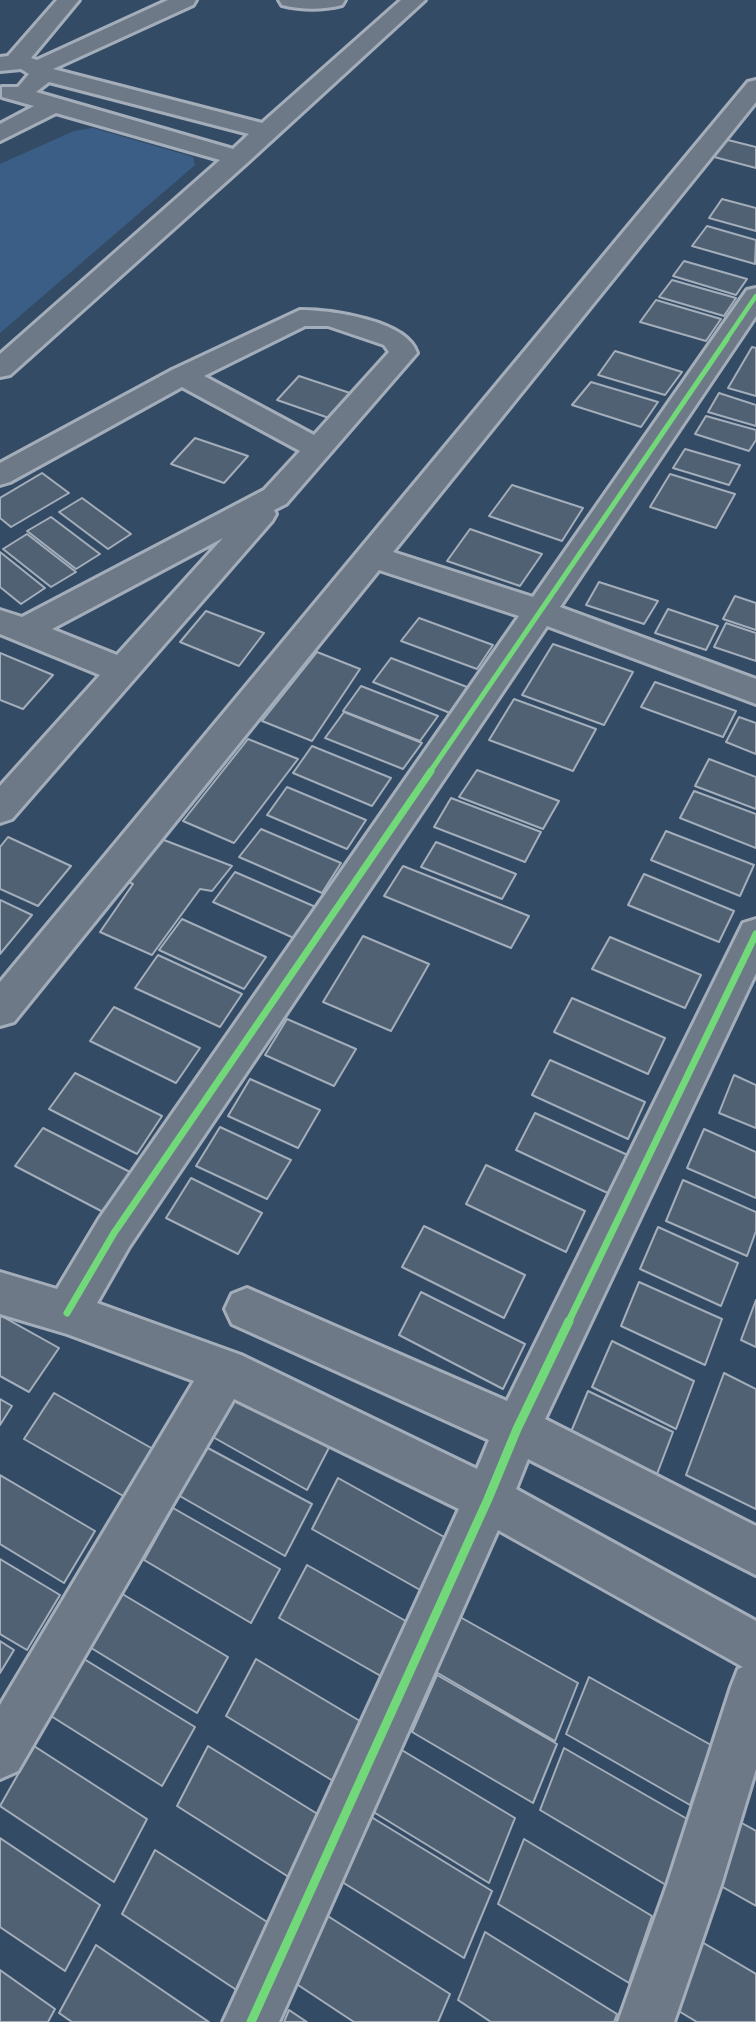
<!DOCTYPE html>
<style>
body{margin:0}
canvas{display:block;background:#344b65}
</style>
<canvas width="756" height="2022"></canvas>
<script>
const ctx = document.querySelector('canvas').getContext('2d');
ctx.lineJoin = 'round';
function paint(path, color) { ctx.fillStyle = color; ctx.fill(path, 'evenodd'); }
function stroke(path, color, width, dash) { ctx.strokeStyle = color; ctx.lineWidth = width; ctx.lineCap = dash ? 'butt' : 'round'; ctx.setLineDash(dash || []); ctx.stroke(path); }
const green = new Path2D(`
 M93,128L193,157L195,165L0,333V164L74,131Z`);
const building = new Path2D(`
 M716,137L756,147V168L703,154Z
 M722,199L756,208V231L709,218Z
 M707,226L756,240L755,264L692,246Z
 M684,261L747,279L736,295L673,276Z
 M672,280L736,298L724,316L659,297Z
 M656,300L721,319L706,341L640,322Z
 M752,347L756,348V396L728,388Z
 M615,351L682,372L665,395L598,375Z
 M299,376L350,393L329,418L277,400Z
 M591,382L658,402L641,427L572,405Z
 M719,393L756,405V426L708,412Z
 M706,416L756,430V440L749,451L695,434Z
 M195,438L248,456L224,483L171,464Z
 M685,449L740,465L729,485L673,468Z
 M42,473L69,493L11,527L0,518V498Z
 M670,474L735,494L716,528L650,507Z
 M512,485L583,508L562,541L489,516Z
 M82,498L131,534L108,549L59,512Z
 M51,517L100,554L76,569L27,531Z
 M470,529L542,554L520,586L447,561Z
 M27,534L76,572L51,587L3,549Z
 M0,552L45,588L21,604L0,587Z
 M599,582L658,601L644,624L586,605Z
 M735,596L756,603V630L723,619Z
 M668,609L718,626L706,650L655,633Z
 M206,611L264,633L239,666L180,642Z
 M419,618L493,645L477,669L401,641Z
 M726,623L756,633V661L714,647Z
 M553,644L633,672L604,725L522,695Z
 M317,652L360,669L312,741L262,721Z
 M0,653L53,675L23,709L0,700Z
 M391,658L467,687L450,713L373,682Z
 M655,682L736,711L723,737L641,707Z
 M361,686L438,716L420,741L343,711Z
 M514,699L596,729L573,771L489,740Z
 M344,712L422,743L403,769L325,738Z
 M739,717L756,723V754L726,742Z
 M248,739L298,759L234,843L183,821Z
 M312,746L391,778L372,806L293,773Z
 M709,759L756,777V809L695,786Z
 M477,770L559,801L543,829L459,797Z
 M287,787L366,820L347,849L267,815Z
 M694,791L756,814V848L680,818Z
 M451,798L541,832L525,862L434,827Z
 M261,829L341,863L322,893L239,857Z
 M666,831L754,865L740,896L651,860Z
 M8,837L71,866L38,906L0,889V847Z
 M156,837L232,866L212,891L200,889L152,955L100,932L133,884L120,878Z
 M436,842L516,874L502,899L421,867Z
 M403,866L529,916L511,948L384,896Z
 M235,872L318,908L296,939L213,902Z
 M644,874L734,911L719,942L628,905Z
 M0,900L32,915L0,954Z
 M182,919L266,957L244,989L159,950Z
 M363,936L429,964L391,1031L323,1002Z
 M610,937L701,975L685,1008L592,969Z
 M158,955L242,994L220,1027L135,988Z
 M572,998L665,1038L648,1074L554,1032Z
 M114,1007L200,1048L176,1083L90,1041Z
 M287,1019L356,1049L334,1086L265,1055Z
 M550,1060L645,1102L628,1139L532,1095Z
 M75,1073L162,1116L137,1154L49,1109Z
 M734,1075L756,1085V1128L719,1113Z
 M250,1079L320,1110L298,1148L228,1116Z
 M535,1113L632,1157L614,1196L516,1150Z
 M220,1127L291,1160L267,1199L196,1166Z
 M43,1128L132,1173L105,1213L15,1166Z
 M704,1129L756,1152V1198L687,1168Z
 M486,1165L585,1211L566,1252L466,1204Z
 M191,1178L262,1213L238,1254L166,1218Z
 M683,1180L756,1212V1231L747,1256L666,1221Z
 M424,1226L525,1275L504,1318L402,1267Z
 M658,1227L738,1263L721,1306L640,1269Z
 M639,1282L722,1319L705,1365L621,1326Z
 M421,1292L525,1344L503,1389L399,1335Z
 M756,1300V1347L741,1340Z
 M0,1315L59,1348L29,1392L0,1376Z
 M612,1341L694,1381L676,1429L592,1387Z
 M724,1373L756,1389V1509L686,1475Z
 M231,1385L333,1440L307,1490L204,1432Z
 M588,1391L673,1432L654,1482L568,1439Z
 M54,1393L153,1449L125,1497L24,1439Z
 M0,1399L12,1406L0,1425Z
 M206,1447L312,1504L285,1556L178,1495Z
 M0,1475L95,1531L64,1583L0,1544Z
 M338,1478L446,1538L422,1591L312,1529Z
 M173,1508L280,1569L251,1623L144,1560Z
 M0,1559L60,1595L27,1650L0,1634Z
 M307,1565L418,1628L393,1683L279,1618Z
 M119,1592L228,1657L197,1713L88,1646Z
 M460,1617L578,1683L555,1741L436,1672Z
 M0,1641L14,1650L0,1673Z
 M84,1659L195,1727L162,1786L51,1716Z
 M256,1659L370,1727L343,1787L226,1716Z
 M437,1675L557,1744L533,1803L412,1732Z
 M589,1677L711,1745L690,1805L566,1734Z
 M34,1746L147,1819L114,1882L0,1806Z
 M208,1746L324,1818L295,1881L177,1806Z
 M395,1746L515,1818L489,1883L367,1808Z
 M564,1748L689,1820L666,1885L540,1810Z
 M368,1815L492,1891L464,1958L339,1880Z
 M740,1822L756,1831V1906L719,1885Z
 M0,1838L100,1905L65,1971L0,1927Z
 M524,1839L652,1916L629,1983L498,1904Z
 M155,1850L275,1927L244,1995L122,1914Z
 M323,1913L450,1994L438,2022H354L292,1981Z
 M485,1932L617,2014L614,2022H491L458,2000Z
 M690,1935L756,1974V2022H697L667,2004Z
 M96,1945L209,2022H72L59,2013Z
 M0,1970L55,2009L48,2022H0Z
 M289,2010L307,2022H284Z`);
const minor = new Path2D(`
 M57,0H79L31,58L37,60L168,0H196L193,5L53,69L262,123L401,0H425L247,163L10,375L0,377V354L220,160L56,113L0,141V124L34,106L2,97V87H18L29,74L21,69L0,71V57L8,56ZM49,82L249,134L233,149L36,92Z
 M279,0H345L342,5C322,10 303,10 282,5Z
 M756,80V102L393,552L533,597L747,290L756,288V316L560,607L756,679V704L547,626L129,1247L97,1303L241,1355L477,1469L489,1440L232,1324L225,1309L232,1294L247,1288L507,1401L743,923L756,919V973L545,1419L756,1526V1575L528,1459L516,1489L756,1621V1769L721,1885L674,2022H618L667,1885L731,1687L738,1669L743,1667L498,1530L279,2022H223L459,1509L234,1399L18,1771L0,1779V1705L194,1381L67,1334L0,1314V1272L57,1289L99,1219L519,616L379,570L14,1022L0,1026V982L748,82Z
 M300,310C330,310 407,320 417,353L286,504L274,510L276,514L272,521L12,819L0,823V786L100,675L0,634V610L22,617L264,490L300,451L182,387L10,482L0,485V463L172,370ZM305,326H328L384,345L389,352L314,435L204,376ZM223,538L117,655L52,629Z`);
const cyclewayFar3 = new Path2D(`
 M726,340L756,296`);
const cyclewayFar2 = new Path2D(`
 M430,772L727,339`);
const cyclewayFar1 = new Path2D(`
 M67,1313L114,1233L431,771
 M568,1323L756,934`);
const cycleway = new Path2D(`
 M251,2022L488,1499L517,1429L569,1321`);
paint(green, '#3b5e86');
paint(building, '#506174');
stroke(building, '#a4aeba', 2);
stroke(minor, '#a4aeba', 6);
paint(minor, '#6d7986');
stroke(cyclewayFar3, '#71d979', 4.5);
stroke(cyclewayFar2, '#71d979', 5);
stroke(cyclewayFar1, '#71d979', 7);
stroke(cycleway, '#71d979', 9);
</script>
